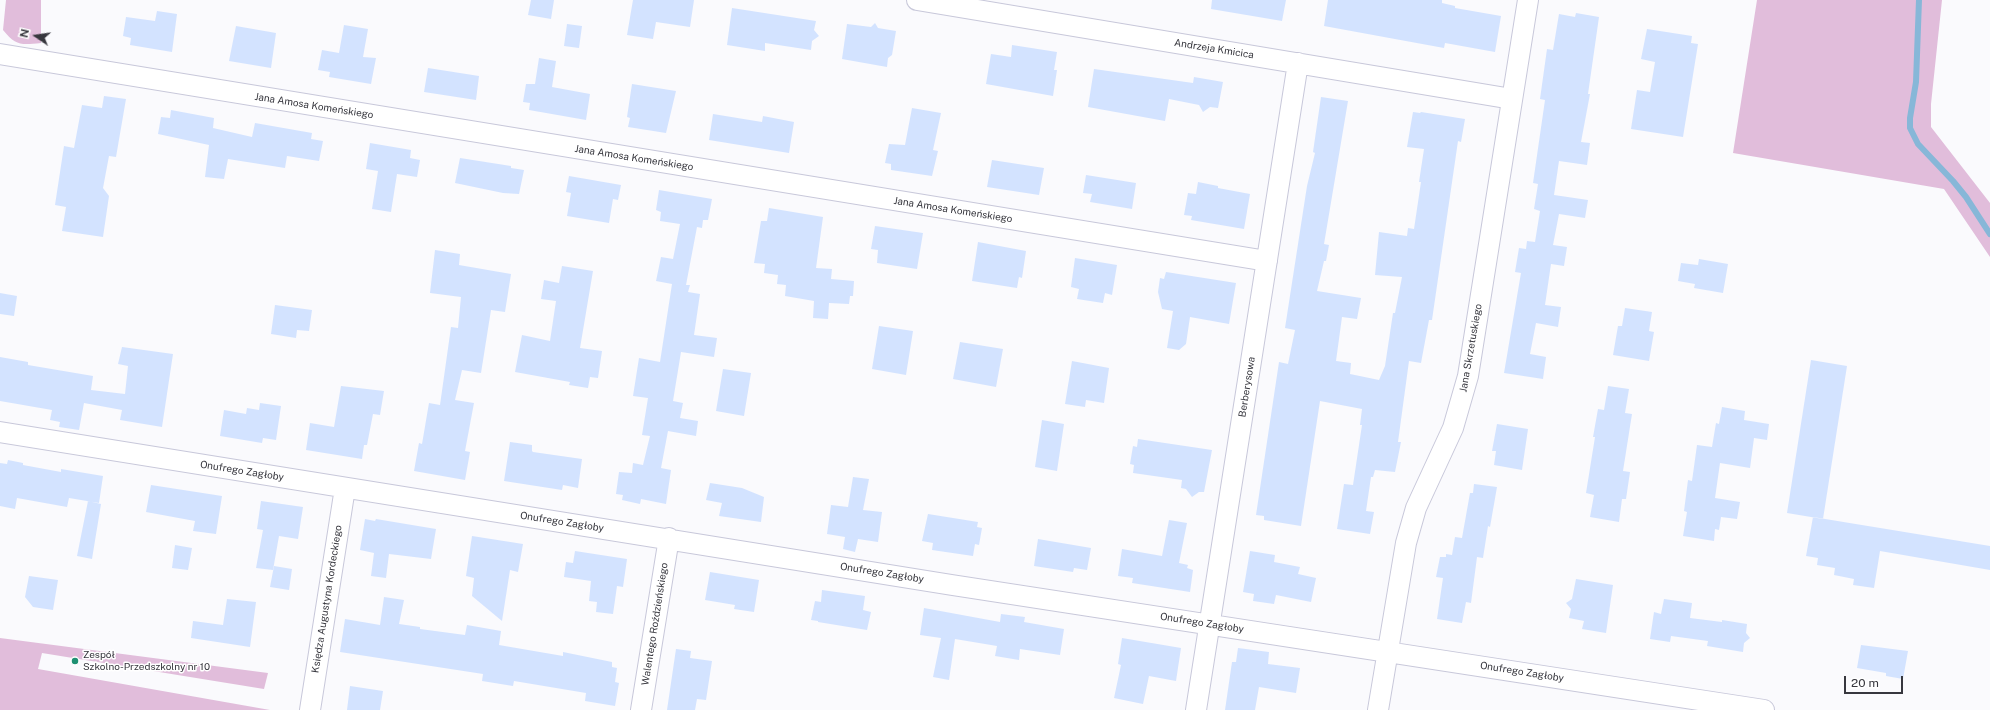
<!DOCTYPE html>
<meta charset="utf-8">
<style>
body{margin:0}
#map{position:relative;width:1990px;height:710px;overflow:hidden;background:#fafafd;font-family:"Public Sans",sans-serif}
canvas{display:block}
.north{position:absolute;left:16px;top:16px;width:40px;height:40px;-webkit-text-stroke:3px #fff;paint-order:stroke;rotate:283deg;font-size:11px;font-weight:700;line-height:16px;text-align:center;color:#37373e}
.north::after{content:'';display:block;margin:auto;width:14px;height:18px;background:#37373e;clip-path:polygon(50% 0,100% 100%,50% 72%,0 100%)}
.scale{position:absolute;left:1844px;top:676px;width:59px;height:18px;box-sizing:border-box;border:2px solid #37373e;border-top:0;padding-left:5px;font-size:12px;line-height:14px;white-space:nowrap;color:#37373e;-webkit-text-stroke:3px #fff;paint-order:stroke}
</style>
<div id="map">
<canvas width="1990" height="710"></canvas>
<div class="north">N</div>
<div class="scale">20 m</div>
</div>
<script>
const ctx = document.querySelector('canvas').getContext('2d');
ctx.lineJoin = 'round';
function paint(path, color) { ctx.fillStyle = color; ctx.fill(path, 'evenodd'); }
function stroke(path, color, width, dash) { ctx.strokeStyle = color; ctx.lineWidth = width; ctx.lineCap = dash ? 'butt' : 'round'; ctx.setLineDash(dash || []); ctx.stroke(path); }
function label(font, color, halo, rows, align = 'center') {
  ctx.font = font + ' "Public Sans",sans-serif'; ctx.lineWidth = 3; ctx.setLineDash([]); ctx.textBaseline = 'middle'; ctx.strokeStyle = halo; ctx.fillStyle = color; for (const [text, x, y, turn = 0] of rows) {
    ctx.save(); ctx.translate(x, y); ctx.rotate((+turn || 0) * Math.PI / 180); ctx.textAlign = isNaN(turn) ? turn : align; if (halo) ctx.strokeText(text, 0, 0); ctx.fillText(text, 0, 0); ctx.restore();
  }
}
const green = new Path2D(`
 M6,0H41V43C21,45 16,46 3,30Z
 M1757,0H1942L1931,104V127L1990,203V257L1944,189L1733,153Z
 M0,638L268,673L264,689L42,653L38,669L270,710H0Z`);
const stream = new Path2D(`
 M1919,0L1916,82L1910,118V128L1918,144L1953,181L1966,197L1990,234`);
const building = new Path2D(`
 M531,0H554L551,19L528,15Z
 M633,0H694L690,27L656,22L653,39L627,35Z
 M1212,0H1286L1282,21L1211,9Z
 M1328,0H1442V3L1455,6V8L1501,16L1495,52L1445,43L1444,48L1324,26Z
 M732,8L816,21L814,30L819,36L812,41L811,50L765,43V51L727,45Z
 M157,11L177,14L172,52L130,45L131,38L123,36L126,17L155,21Z
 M1576,13L1599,17L1588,94H1590L1581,142L1590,143L1587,165L1559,161L1554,195L1588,200L1585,218L1559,214L1553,245L1567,247L1564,266L1551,264L1545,305L1561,307L1558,327L1536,323L1530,354L1546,357L1543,379L1504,373L1521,273L1515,272L1519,248L1526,249L1527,241L1535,242L1540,211L1534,209L1538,184L1533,183L1545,100L1540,99L1547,49L1553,50L1559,14L1575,17Z
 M875,23L878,28L896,31L892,55L888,58L887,67L842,59L847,24L871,27Z
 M567,24L582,26L579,48L564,46Z
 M344,25L368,29L363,57L376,58L371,84L329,77L330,72L318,70L322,50L339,53Z
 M236,26L276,33L271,68L229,61Z
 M1647,29L1692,36L1691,43L1698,44L1683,137L1631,129L1637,90L1650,92L1655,62L1641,59Z
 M1012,45L1057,52L1054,70H1057L1053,96L986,84L991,54L1011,57Z
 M539,58L556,61L552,87L590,94L586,120L529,110L530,103L523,102L526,84H535Z
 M428,68L479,76L476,100L424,92Z
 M1094,69L1193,83L1194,77L1223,82L1218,108L1210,107L1203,112L1199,105L1169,99L1165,121L1088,107Z
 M632,84L676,91L666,133L628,127L630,118L627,117Z
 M104,96L126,99L116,157L109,156L103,188L109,196L103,237L62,231L66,207L55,205L64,146L74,148L82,105L102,108Z
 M1321,97L1348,101L1324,244L1329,245L1326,261H1324L1317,291L1361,298L1357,319L1342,317L1336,361L1351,363L1350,374L1379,380L1385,366L1393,313H1395L1402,277L1375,275L1379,232L1407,236L1408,228L1414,229L1421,182H1419L1424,149L1407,147L1413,112L1420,113L1421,112L1465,119L1461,142L1458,141L1432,320H1429L1421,363L1409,361L1398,442H1401L1395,472L1375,470L1373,477H1371L1366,511L1374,512L1370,534L1337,529L1344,484L1353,485L1362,425H1360L1362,409L1320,401L1301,526L1264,520V516L1256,515L1279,362L1288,364L1295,330L1285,328L1307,186L1315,153L1313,152Z
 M912,108L941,113L933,150L938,151L932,176L891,170V164L885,163L889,144L905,145Z
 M171,110L214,118L213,128L252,137L255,123L312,133L311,139L323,141L319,161L287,156L285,168L228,159L224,179L205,177L209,145L158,134L161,117L170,118Z
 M713,114L762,122L763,116L794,122L789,153L709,140Z
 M370,143L411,150L410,158L420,160L417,177L397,174L391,212L372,209L378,171L366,169Z
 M460,158L511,166V168L524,170L519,194L503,193L455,183Z
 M992,160L1044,168L1039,195L987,187Z
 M1086,175L1136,183L1132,209L1090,202L1092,194L1083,193Z
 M569,176L621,185L618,200L613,199L609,223L567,216L571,193L566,192Z
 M1198,182L1218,186V188L1250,194L1244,229L1191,220L1192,216L1184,215L1188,193L1196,194Z
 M659,190L712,199L708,220H703L702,228L697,227L686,285H690L688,292L700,294L694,335L717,338L714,357L681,352L673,401L683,403L680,418L698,421L696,436L668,431L661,468L671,470L666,504L641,499L640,504L622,500L623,495L616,494L619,472L632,473L633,463L643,465L650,436L642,435L648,398L633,396L639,358L660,362L672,284L656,281L661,257L673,259L680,224L660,221L661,212L656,210Z
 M769,208L823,217L816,268L832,269L831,279L854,281L853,296H850L849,304L829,303L828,319L813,318L814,301L785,296L786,285L777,284L778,275L764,273L765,264L754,263L761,221H767Z
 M875,226L923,233L917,269L877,263L878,250L871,249Z
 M978,242L1026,251L1022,278L1019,277L1017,288L972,281Z
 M435,250L460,254L459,265L511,274L505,312L491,310L481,373L462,370L455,400L474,403L465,451L470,452L465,480L414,471L419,443L422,444L429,403L440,405L451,327L458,328L461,297L430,293Z
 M1075,258L1117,265L1112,295L1105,293L1103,303L1077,299L1079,289L1071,287Z
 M1699,259L1728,264L1723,293L1694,288L1695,284L1678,281L1681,263L1698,265Z
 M562,266L593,271L580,348L602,351L598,378L590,377L588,388L569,385L570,382L515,372L522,335L550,341L556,301L541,299L544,280L559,283Z
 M1166,272L1236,283L1229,324L1190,317L1186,344L1179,350L1167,348L1173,311L1162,309L1158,292L1160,278L1164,279Z
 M0,293L17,296L14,316L0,314Z
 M275,305L312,310L309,331L297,330L296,338L271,334Z
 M1625,308L1652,312L1649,331L1654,332L1649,361L1613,355L1618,326H1622Z
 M879,326L913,331L906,375L872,369Z
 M960,342L1003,349L996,387L953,379Z
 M122,347L173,354L162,427L120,420L122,410L84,403L79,430L59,427L60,422L50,420L52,410L0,401V357L28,362V365L93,376L91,390L125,394L128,366L118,364Z
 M1811,360L1847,366L1823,519L1787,513Z
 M1072,361L1109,368L1104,403L1086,400L1085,407L1065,404Z
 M723,369L751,373L744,416L716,411Z
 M341,386L384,391L380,415L373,414L367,445H364L362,459L306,450L310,423L334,427Z
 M1608,386L1629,389L1625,413L1632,414L1623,471L1630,472L1626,499H1622L1619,522L1590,517L1594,495L1586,493L1595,437H1593L1598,409L1604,410Z
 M260,403L281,406L276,440L263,438L262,443L220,436L224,410L246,414L247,408L259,410Z
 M1722,407L1745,411L1744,420L1769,424L1767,440L1754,438L1750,468L1720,463L1715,498L1740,502L1737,519L1721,517L1719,530L1715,529L1714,541L1683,536L1687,512L1684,511L1688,480L1692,481L1697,445L1712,447L1716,423L1719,424Z
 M1042,420L1064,424L1057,471L1035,467Z
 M1497,424L1528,429L1522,470L1494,465L1496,451H1492Z
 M1138,439L1212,450L1204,492H1199L1192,497L1186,489L1181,488L1182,480L1133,473L1134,465L1130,464L1133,446L1137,447Z
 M510,442L532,445V451L533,452L582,459L578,488L563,485L562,490L504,481Z
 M8,460L23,463V465L61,472V469L103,476L99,503L69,498L67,507L17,498L15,509L0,506V463L7,464Z
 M853,477L869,479L863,510L882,512L878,542L858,539L855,552L843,549L845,537L827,534L831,505L848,507Z
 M710,483L742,488L764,497L761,522L719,516L722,503L706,500Z
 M1474,484L1497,487L1490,527L1488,526L1483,558L1477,557L1471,603L1466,602L1462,623L1437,619L1443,578L1436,577L1440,557H1446V554L1452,555L1455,537L1462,538L1470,493H1473Z
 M151,485L222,496L216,534L193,531L195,521L146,512Z
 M88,501L101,504L92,559L77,556Z
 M261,501L303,507L298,539L279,536L273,570L256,568L263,530L257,529Z
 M928,514L978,522L977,527L982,528L979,545L975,544L973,556L932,550L933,543L922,541Z
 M1813,517L1990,546V570L1880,551L1874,588L1853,585L1854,579L1834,575L1835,568L1817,565L1818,558L1806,556Z
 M365,519L375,521L376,519L436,529L431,559L389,554L386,578L371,576L374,553L360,550Z
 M1169,520L1187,523L1179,563L1188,565L1187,568L1193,570L1190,592L1132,583L1133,578L1118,576L1122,549L1162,556Z
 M472,536L523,544L518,572L510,570L502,621L472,596L474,578L466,576Z
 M1038,539L1091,548L1087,570L1074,568L1073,572L1034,566Z
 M175,545L192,548L188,570L172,568Z
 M575,551L627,559L623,587L617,586L613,614L596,612L597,602L589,601L591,581L564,577L566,562L573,563Z
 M1250,551L1275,555L1274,562L1300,567L1298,574L1316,578L1311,602L1276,595L1274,604L1253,601L1254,594L1243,592Z
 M274,566L292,569L289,590L270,587Z
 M710,572L759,580L754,612L734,609L735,605L705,600Z
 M29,576L58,580L53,610L33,607L25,597Z
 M1576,579L1613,585L1606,633L1582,629L1584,621L1569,618L1571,609L1566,603L1572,599Z
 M822,590L865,596L863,610L871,612L867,630L818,622V621L811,620L815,601L821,602Z
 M384,597L404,600L399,624L420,627V629L465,635L467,625L501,631L499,645L563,656V652L612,662V667L617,668L615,682L619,683L615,706L585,701L586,693L514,681L513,686L482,681L483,674L340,652L345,619L380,625Z
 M227,599L256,602L250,647L191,638L193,621L223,625Z
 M1664,599L1692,603L1690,618L1722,622V620L1747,624L1746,633L1750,638L1744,643L1743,652L1707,646L1708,641L1671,636L1670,642L1650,639L1654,612L1661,614Z
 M924,608L1000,622L1001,614L1025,617L1024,622L1064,629L1060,655L1020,649L1019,660L995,656L997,646L955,639L949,680L933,677L941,638L920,635Z
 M1122,638L1181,648L1176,681L1149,676L1143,704L1114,698L1121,665L1118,664Z
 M1861,645L1908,651L1903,679L1886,676V673L1857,668Z
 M1238,648L1269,652L1268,664L1300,668L1296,693L1259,687L1255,710H1225L1232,662H1236Z
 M676,649L691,651L690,658L712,661L706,700L697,699L695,710H667Z
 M350,686L383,691L380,710H347Z`);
const street = new Path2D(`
 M917,0L1512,99
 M0,54L1267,261
 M0,432L952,585L1764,710
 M310,710L345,488
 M641,710L669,538
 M1196,710L1298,63
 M1378,710L1406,543L1416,508L1453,428L1468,376L1528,0`);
const markers = [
 [75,661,4,"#1e9072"]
];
const streetNames = [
 ["Andrzeja Kmicica",1214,49,9],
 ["Jana Amosa Komeńskiego",314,106,9],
 ["Jana Amosa Komeńskiego",634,158,9],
 ["Jana Amosa Komeńskiego",953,210,9],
 ["Jana Skrzetuskiego",1471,348,-80],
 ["Berberysowa",1247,387,-81],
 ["Onufrego Zagłoby",242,471,9],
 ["Onufrego Zagłoby",562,522,9],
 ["Onufrego Zagłoby",882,573,9],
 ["Księdza Augustyna Kordeckiego",327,599,-81],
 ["Onufrego Zagłoby",1202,623,9],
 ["Walentego Roździeńskiego",655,624,-81],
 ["Onufrego Zagłoby",1522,672,9]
];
const poiNames = [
 ["Zespół",83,655],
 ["Szkolno-Przedszkolny nr 10",83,667]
];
paint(green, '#e1bddb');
stroke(stream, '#87b7d8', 6);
paint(building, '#d3e3ff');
stroke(street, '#c8c8da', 22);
stroke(street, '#fff', 20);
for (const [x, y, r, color] of markers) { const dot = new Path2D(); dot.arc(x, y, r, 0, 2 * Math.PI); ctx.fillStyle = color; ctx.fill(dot); stroke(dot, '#fff', 1.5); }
label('10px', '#37373e', '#fff', streetNames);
label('10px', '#37373e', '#fff', poiNames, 'left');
</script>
